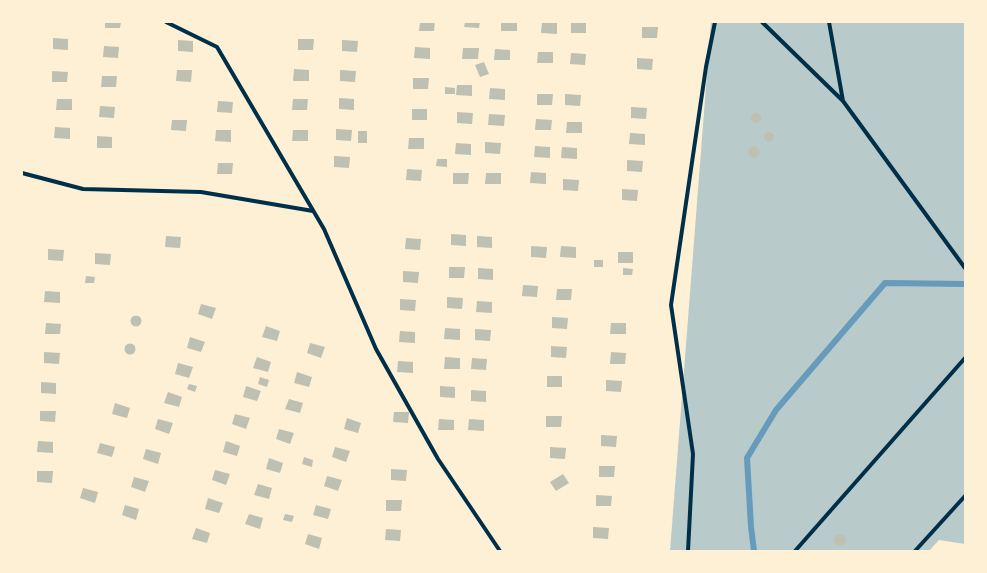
<!DOCTYPE html>
<style>
body{margin:0}
#map{position:relative;width:987px;height:573px;overflow:hidden;background:#fdf0d5;font-family:Karla,sans-serif}
canvas{display:block}
.frame{position:absolute;inset:0;border:23px solid #fdf0d5;pointer-events:none}
</style>
<div id="map">
<canvas width="987" height="573"></canvas>
<div class="frame"></div>
</div>
<script>
const ctx = document.querySelector('canvas').getContext('2d');
ctx.lineJoin = 'round';
function paint(path, color) { ctx.fillStyle = color; ctx.fill(path, 'evenodd'); }
function stroke(path, color, width, dash) { ctx.strokeStyle = color; ctx.lineWidth = width; ctx.lineCap = dash ? 'butt' : 'round'; ctx.setLineDash(dash || []); ctx.stroke(path); }
const green = new Path2D(`
 M711,22H965V544L939,540L929,551H670Z`);
const stream = new Path2D(`
 M754,551L751,527L747,458L776,410L885,283L965,284`);
const building = new Path2D(`
 M105,22H121L120,28H105Z
 M420,22H435L434,31H419Z
 M465,22H480L479,28L464,27Z
 M501,22H517V31H501Z
 M542,22L557,23V34L541,33Z
 M571,22H586V33H571Z
 M642,27H658L657,38H642Z
 M53,38L68,39V50L53,49Z
 M298,39H314L313,50H298Z
 M178,40L193,41V52L178,51Z
 M342,40L358,41L357,52L342,51Z
 M104,46L119,47L118,58L103,57Z
 M415,47L430,48V59L414,58Z
 M463,48H479L478,59H462Z
 M495,49L510,50V60H494Z
 M538,52H553V63H537Z
 M571,53L586,54L585,65L570,64Z
 M637,58L653,59L652,70L637,69Z
 M484,62L489,74L480,77L475,65Z
 M294,69L309,70V81H293Z
 M177,70H192L191,82L176,81Z
 M340,70L356,71L355,82L340,81Z
 M52,71L68,72L67,82H52Z
 M102,76H117L116,87H101Z
 M413,78H429L428,89H413Z
 M457,85H472V96L456,95Z
 M445,87L455,88V94H445Z
 M490,88L505,89V100L489,99Z
 M537,94H553L552,105H537Z
 M565,94L581,95L580,106L565,105Z
 M339,98L354,99V110L339,109Z
 M57,99H72V110H56Z
 M293,99H308L307,110H292Z
 M218,101L233,102L232,113L217,112Z
 M100,106L115,107L114,118L99,117Z
 M631,107L647,108L646,119L631,118Z
 M412,109H427V120H412Z
 M457,112L473,113L472,124L457,123Z
 M751 118a5 5 0 1 1 10 0a5 5 0 1 1-10 0Z
 M489,114L505,115L504,126L488,125Z
 M536,119L552,120L551,130H535Z
 M172,120H187L186,131L171,130Z
 M567,122H582V133H566Z
 M55,127L70,128V139L54,138Z
 M336,129L352,130L351,141L336,140Z
 M216,130H231V142L215,141Z
 M293,130H308V141H292Z
 M358,131H367V143H358Z
 M764 137a5 5 0 1 1 10 0a5 5 0 1 1-10 0Z
 M630,133L645,134V145L629,144Z
 M97,136L112,137V148H97Z
 M409,138H424V149H408Z
 M485,142L501,143L500,154L485,153Z
 M456,143L471,144V155L455,154Z
 M535,146L550,147V158L534,157Z
 M748.5 152a5.5 5.5 0 1 1 11 0a5.5 5.5 0 1 1-11 0Z
 M562,147L577,148V159L561,158Z
 M334,156L350,157L349,168L334,167Z
 M437,159H447V167L436,166Z
 M627,160L643,161L642,172L627,171Z
 M218,163H233L232,174H217Z
 M407,169L422,170L421,181L406,180Z
 M531,172L546,173V184L530,183Z
 M453,173H469L468,184H453Z
 M486,173H501V184H485Z
 M563,179L579,180L578,191L563,190Z
 M622,189L638,190L637,201L622,200Z
 M451,234L466,235V246L451,245Z
 M166,236L181,237L180,248L165,247Z
 M477,236L492,237V248L477,247Z
 M406,238L421,239L420,250L405,249Z
 M531,246L547,247L546,258L531,257Z
 M561,246L576,247V258L560,257Z
 M48,249L64,250L63,261L48,260Z
 M618,252H633V263H618Z
 M95,253L111,254L110,265L95,264Z
 M594,260H603V267H594Z
 M449,267H465L464,278H449Z
 M478,268L493,269V280L478,279Z
 M623,268L633,269L632,275H623Z
 M403,271L419,272L418,283L403,282Z
 M86,276L95,277L94,283H85Z
 M523,285L538,286L537,297L522,296Z
 M557,289H572L571,300H556Z
 M45,291L60,292V303L44,302Z
 M447,297L463,298L462,309L447,308Z
 M400,299L416,300L415,311L400,310Z
 M477,301L492,302V313L476,312Z
 M201,304L216,308L212,319L198,314Z
 M130.5 321a5.5 5.5 0 1 1 11 0a5.5 5.5 0 1 1-11 0Z
 M552,317L568,318L567,329L552,328Z
 M46,323L61,324L60,334H45Z
 M611,323H626V334H610Z
 M266,326L280,331L277,341L262,337Z
 M445,328L460,329V340L444,339Z
 M475,329L491,330L490,341L475,340Z
 M400,331L415,332V343L399,342Z
 M190,337L205,342L201,352L187,348Z
 M310,343L325,347L321,358L307,353Z
 M124.5 349a5.5 5.5 0 1 1 11 0a5.5 5.5 0 1 1-11 0Z
 M551,346L567,347L566,358L551,357Z
 M44,352L60,353L59,364L44,363Z
 M611,352L626,353L625,364H610Z
 M257,357L271,362L268,372L253,368Z
 M445,357L460,358V369H444Z
 M472,358L487,359L486,370L471,369Z
 M398,361L413,362V373L397,372Z
 M178,363L193,367L189,378L175,374Z
 M297,372L312,377L309,387L294,383Z
 M547,376H562V387H547Z
 M260,377L269,380L267,387L258,384Z
 M606,380L622,381L621,392L606,391Z
 M41,382L56,383V394L41,393Z
 M189,384L197,386L195,392L187,389Z
 M246,386L261,391L257,401L243,397Z
 M440,386L455,387V398L440,397Z
 M471,390L486,391V402L471,401Z
 M168,392L182,397L179,407L164,403Z
 M289,399L303,403L300,413L285,409Z
 M115,403L130,408L127,418L112,414Z
 M40,411H56L55,422L40,421Z
 M394,412H409L408,423L393,422Z
 M235,414L250,418L246,429L232,424Z
 M546,416H562L561,427H546Z
 M347,418L361,423L358,433L344,429Z
 M158,419L173,423L169,434L155,429Z
 M439,419L454,420V430H438Z
 M469,419L484,420V431L468,430Z
 M279,429L294,433L290,444L276,439Z
 M601,435L617,436L616,447L601,446Z
 M38,441L53,442V453L37,452Z
 M226,441L240,446L237,456L223,452Z
 M100,443L115,447L112,457L97,453Z
 M335,447L350,451L346,462L332,457Z
 M550,447L566,448L565,459L550,458Z
 M146,449L161,453L158,464L143,459Z
 M304,457L313,460L312,467L302,464Z
 M269,458L283,463L280,473L266,469Z
 M599,466H615L614,477H599Z
 M391,469L407,470L406,481L391,480Z
 M215,470L230,474L226,485L212,480Z
 M37,471H53L52,483L37,482Z
 M563,474L569,483L556,491L550,482Z
 M327,476L342,480L338,491L324,486Z
 M134,477L149,481L145,492L131,487Z
 M258,484L272,488L269,499L254,495Z
 M83,488L98,492L95,503L80,498Z
 M596,495L612,496L611,506H596Z
 M208,498L223,503L219,513L205,509Z
 M386,500H402L401,511H386Z
 M125,505L139,509L136,520L122,515Z
 M316,505L331,509L328,519L313,515Z
 M249,514L263,518L260,529L245,524Z
 M285,514L294,516L292,522L283,520Z
 M593,527L609,528L608,539L593,538Z
 M196,528L210,533L207,543L192,539Z
 M386,529L401,530L400,541L385,540Z
 M834 540a6 6 0 1 1 12 0a6 6 0 1 1-12 0Z
 M308,534L322,538L319,549L305,544Z`);
const minor = new Path2D(`
 M166,22L217,47L324,229L376,349L438,459L500,551
 M762,22L843,101
 M829,22L843,101L965,268
 M22,173L83,189L201,192L313,211
 M688,551L693,454L671,305L706,67L715,22
 M795,551L965,358
 M915,551L965,496`);
paint(green, '#b9caca');
stroke(stream, '#669bbc', 6);
paint(building, '#bec0b2');
stroke(minor, '#003049', 4);
</script>
